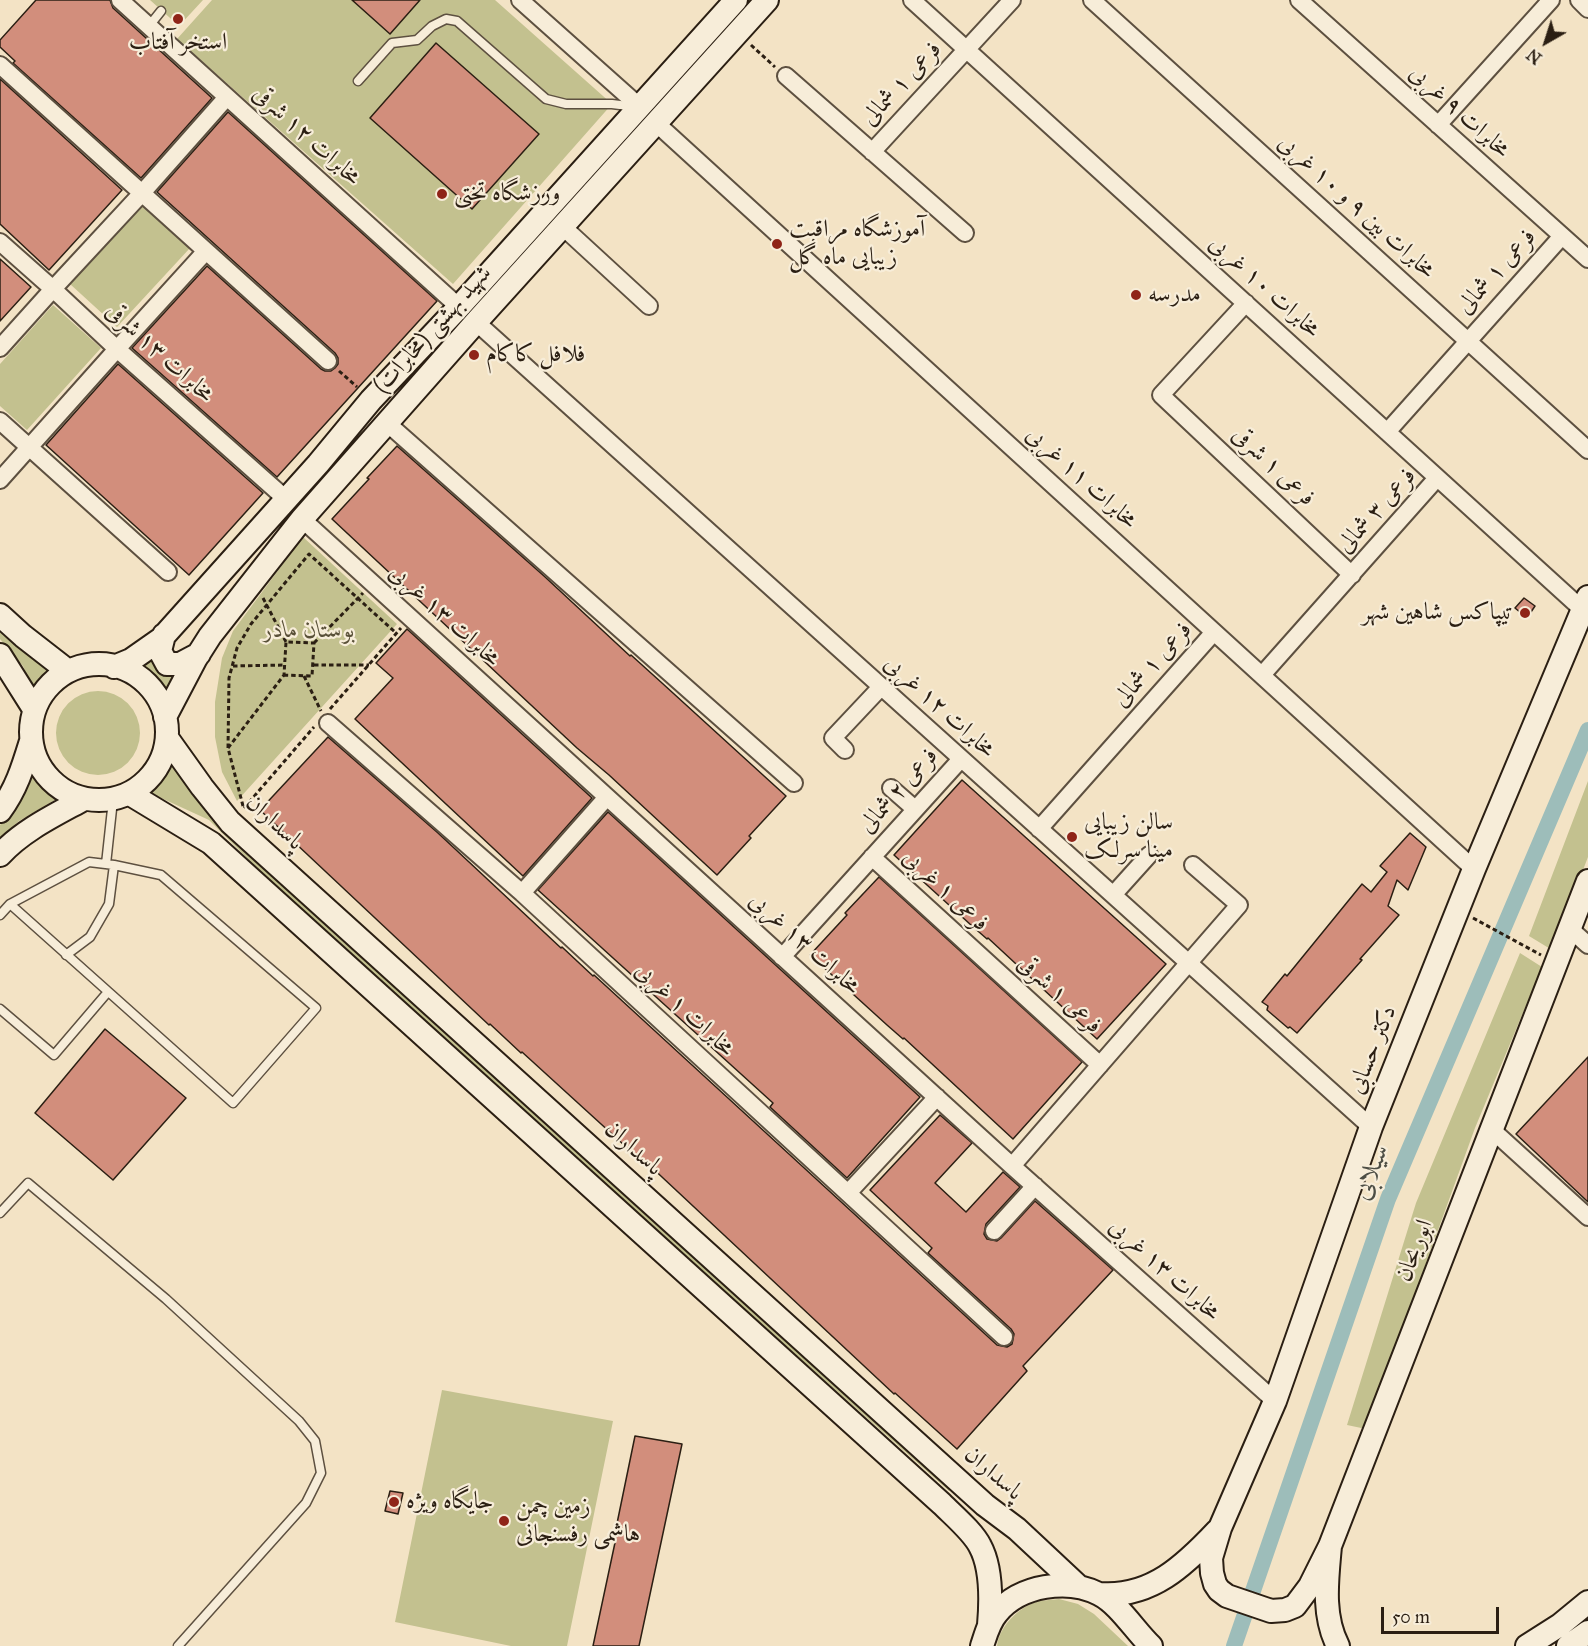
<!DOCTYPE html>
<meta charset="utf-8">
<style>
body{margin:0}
#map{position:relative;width:1588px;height:1646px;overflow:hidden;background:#f3e3c5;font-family:"IM FELL Great Primer",serif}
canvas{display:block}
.north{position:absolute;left:1516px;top:12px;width:60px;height:60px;-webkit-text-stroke:4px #f7edd9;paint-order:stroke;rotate:219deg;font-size:16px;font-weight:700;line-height:24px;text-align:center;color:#2b1f13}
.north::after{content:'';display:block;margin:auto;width:21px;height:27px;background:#2b1f13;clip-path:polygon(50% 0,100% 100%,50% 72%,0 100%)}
.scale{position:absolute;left:1381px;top:1607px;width:118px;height:27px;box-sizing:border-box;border:3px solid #2b1f13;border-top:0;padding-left:8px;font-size:18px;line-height:21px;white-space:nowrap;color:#2b1f13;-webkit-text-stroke:4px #f7edd9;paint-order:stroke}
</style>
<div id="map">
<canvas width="1588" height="1646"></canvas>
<div class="north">N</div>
<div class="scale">50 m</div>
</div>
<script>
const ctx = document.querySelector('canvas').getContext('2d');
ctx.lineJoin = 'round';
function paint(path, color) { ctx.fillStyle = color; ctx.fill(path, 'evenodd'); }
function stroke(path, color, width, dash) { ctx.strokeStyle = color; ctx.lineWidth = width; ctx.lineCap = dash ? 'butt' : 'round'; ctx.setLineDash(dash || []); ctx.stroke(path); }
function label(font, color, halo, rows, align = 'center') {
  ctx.font = font + ' "IM FELL Great Primer",Amiri,serif'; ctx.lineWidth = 4.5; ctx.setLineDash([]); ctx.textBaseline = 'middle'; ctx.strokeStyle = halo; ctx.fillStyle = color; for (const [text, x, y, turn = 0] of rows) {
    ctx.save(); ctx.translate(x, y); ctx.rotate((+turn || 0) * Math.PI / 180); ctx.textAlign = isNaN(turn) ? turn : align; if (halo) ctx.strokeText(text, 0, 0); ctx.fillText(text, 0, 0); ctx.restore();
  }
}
const green = new Path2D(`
 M150,0H203L179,26Z
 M212,0H495L612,104L453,284L177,39Z
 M143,204L190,248L117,327L70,284Z
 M53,305L101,348L27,430L0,406V364Z
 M303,537L397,624L237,801L222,772L215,737V702L222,658L233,631Z
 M0,624L56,670L41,678L33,689L23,666L0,639Z
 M152,659L181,670L165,693C161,681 155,674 142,669Z
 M56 733a42 42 0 1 1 84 0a42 42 0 1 1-84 0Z
 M173,757L956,1482L949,1491L611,1190L459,1050L292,903L209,820L159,797L142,792C155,781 165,772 173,757Z
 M31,770L43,786L60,797L19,821L0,838V825L4,821Z
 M1588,781V857L1552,950L1529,936Z
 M1520,953L1542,967L1475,1128L1366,1429L1347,1425L1416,1203Z
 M442,1390L613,1421L567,1646H511L395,1622Z
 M1059,1599L1078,1604L1094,1614L1128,1646H997C1000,1625 1019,1607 1039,1601C1045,1600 1053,1600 1059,1599Z`);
const canal = new Path2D(`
 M1234,1646L1388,1199L1588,730`);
const building = new Path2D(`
 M36,0H110L113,8L212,98L141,178L13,63L15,61L0,47V40Z
 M352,0H420L390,34Z
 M436,43L539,134L472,209L370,118Z
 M0,79L122,190L49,270L0,224Z
 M228,112L437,301L277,477L132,348L207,266L321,369L325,371H331L335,368L338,364V358L335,353L157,192Z
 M0,259L31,287L0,321Z
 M118,364L263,493L189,575L46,445Z
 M397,446L544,576L630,656L631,655L662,683L786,796L749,836L751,838L717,875L609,775L577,748L332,519L369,479L367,478Z
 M1524,598L1535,606L1527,618L1515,608Z
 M407,629L592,798L523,876L355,719L393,678L376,663Z
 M328,737L438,833L561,948L562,947L593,976L594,975L997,1345L1007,1347L1012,1344L1014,1334L1011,1329L928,1253L932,1248L870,1190L940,1115L972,1143L935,1183L966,1212L1003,1172L1020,1187L986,1224L984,1234L987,1239L997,1241L1001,1238L1035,1201L1113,1270L1023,1366L1027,1371L957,1449L895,1393L894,1394L647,1163L646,1165L522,1052L521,1053L490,1024L489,1025L260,810Z
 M962,780L1166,964L1097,1039L988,938L987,939L971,925L894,855Z
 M608,812L920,1097L847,1178L770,1107L773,1103L538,890Z
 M1410,833L1426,847L1408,890L1397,880L1388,906L1399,915L1360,959L1362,960L1297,1033L1290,1027L1288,1028L1267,1010L1268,1006L1262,1002L1285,974L1287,976L1362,884L1371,892L1387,872L1380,866Z
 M879,877L1082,1062L1013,1139L904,1038L903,1039L887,1025L810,955L847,915L845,913Z
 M105,1029L186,1098L113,1180L35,1113Z
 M1588,1057V1202L1516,1134Z
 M635,1436L682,1444L639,1646H593L616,1538H614Z
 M390,1491L403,1493L398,1514L385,1511Z`);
const path = new Path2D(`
 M751,45L775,67
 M339,371L357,387
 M263,598L286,642
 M314,643L363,593
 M314,665H369
 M233,666L285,665
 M304,676L321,711
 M330,709L401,628
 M228,748L284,675L286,642L314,643L312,676L284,675
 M243,806L228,748L229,678L237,648L251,624L309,554L396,633
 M244,808L314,727
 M1473,918L1541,955`);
const lane = new Path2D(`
 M149,26L161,11
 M358,81L392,43L417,40L432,26L446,19L457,21L546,99L566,104H612L636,107
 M106,864L113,800
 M10,904L233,1103L316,1008L161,875L114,865
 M0,915L10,904L89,862L114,865L109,904L90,937L66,955
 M0,1009L54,1055L107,993
 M0,1213L28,1183L166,1299L299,1421L315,1441L321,1473L306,1503L178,1646`);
const street = new Path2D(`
 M120,0L459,307
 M520,0L640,107
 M912,0L1583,610
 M1092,0L1588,450
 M1299,0L1588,259
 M1579,0L1588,9
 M0,65L328,361
 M786,76L965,233
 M656,123L1474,869
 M1438,125L1551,0
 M872,152L1012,0
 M562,226L649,306
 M0,242L53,289L117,349L286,499
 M1246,303L1161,395L1352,575
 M476,322L1371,1127
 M0,348L53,289L142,193L227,97
 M0,421L168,572
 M387,423L794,783
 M1387,432L1562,236
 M0,480L117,349L206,251
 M302,519L1012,1166L1275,1401
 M1262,675L1437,478
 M328,723L522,893L1004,1337
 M845,750L833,738L881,687
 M891,788L915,809
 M1039,829L1214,632
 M872,857L1100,1065
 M522,893L607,797
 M1113,895L1149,855
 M1569,928L1588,945
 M782,957L961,759
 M1491,1129L1588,1217
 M1012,1166L1239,905L1193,865
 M848,1193L937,1097
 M994,1231L1035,1186`);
const secondary = new Path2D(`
 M0,615L23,636L68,671
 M164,635L160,651L167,664H180L199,654
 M0,655L34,709
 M31 732a68 68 0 1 1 136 0a68 68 0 1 1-136 0Z
 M114,667L131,660L161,639L318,464L371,400L459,307L736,0
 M165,717L196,658L210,636L302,519L476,322L767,0
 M167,738L202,787L230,822L985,1505L1017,1529L1078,1586
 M130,794L211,843L942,1504C954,1516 973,1532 980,1546C992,1568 991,1602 989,1625
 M0,811C16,790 23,767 31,741
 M0,855C23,830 55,815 84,799
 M1330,1546L1310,1586L1295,1606L1285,1610L1271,1611L1227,1596L1219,1590L1215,1584L1212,1573L1211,1558L1220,1528L1275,1401L1371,1127L1474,869L1588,597
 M1100,1594C1151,1598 1185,1565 1217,1531
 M982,1646C986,1634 989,1622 997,1613C1020,1585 1068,1578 1099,1594C1119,1604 1135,1631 1151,1646
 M1338,1646C1322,1615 1327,1580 1330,1546L1588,881
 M1527,1646L1560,1625L1588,1602
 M1568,1646L1588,1632`);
const markers = [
 [178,19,6,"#8f2418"],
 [442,194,6,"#8f2418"],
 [777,244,6,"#8f2418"],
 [1136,295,6,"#8f2418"],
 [474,355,6,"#8f2418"],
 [1525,613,6,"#8f2418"],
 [1072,837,6,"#8f2418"],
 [394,1502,6,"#8f2418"],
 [504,1521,6,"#8f2418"]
];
const poiNames = [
 ["استخر آفتاب",178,43,"center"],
 ["ورزشگاه تختی",454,194],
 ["آموزشگاه مراقبت",789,230],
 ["زیبایی ماه گل",789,258],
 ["مدرسه",1148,295],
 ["فلافل کاکام",486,355],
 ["تیپاکس شاهین شهر",1513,613,"right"],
 ["سالن زیبایی",1084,823],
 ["مینا سرلک",1084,851],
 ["جایگاه ویژه",406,1502],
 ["زمین چمن",516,1507],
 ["هاشمی رفسنجانی",516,1535]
];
const streetNames = [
 ["فرعی ۱ شمالی",902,84,-47],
 ["مخابرات ۹ غربی",1459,112,42],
 ["مخابرات ۱۲ شرقی",306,136,42],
 ["مخابرات بین ۹ و ۱۰ غربی",1356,207,42],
 ["فرعی ۱ شمالی",1497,272,-48],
 ["مخابرات ۱۰ غربی",1264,287,42],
 ["شهید بهشتی (مخابرات)",433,330,-48],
 ["مخابرات ۱۳ شرقی",159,353,42],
 ["فرعی ۱ شرقی",1273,467,43],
 ["مخابرات ۱۱ غربی",1081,478,42],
 ["فرعی ۳ شمالی",1377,511,-48],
 ["مخابرات ۱۳ غربی",444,616,42],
 ["فرعی ۱ شمالی",1153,665,-48],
 ["مخابرات ۱۲ غربی",939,707,42],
 ["فرعی ۲ شمالی",899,791,-48],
 ["پاسداران",274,823,43],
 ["فرعی ۱ غربی",945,891,43],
 ["مخابرات ۱۳ غربی",804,944,42],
 ["فرعی ۱ شرقی",1059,995,42],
 ["مخابرات ۱ غربی",684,1010,43],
 ["دکتر حسابی",1373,1050,-68],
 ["پاسداران",633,1149,42],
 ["ابوریحان",1415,1251,-69],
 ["مخابرات ۱۳ غربی",1164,1270,42],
 ["پاسداران",993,1474,41]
];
const parkNames = [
 ["بوستان مادر",309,631]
];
const waterNames = [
 ["سیلابی",1372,1172,-68]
];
paint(green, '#c3c18f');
stroke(canal, '#9dbdba', 16);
paint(building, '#d28e7c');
stroke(building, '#2b1f13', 1.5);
stroke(lane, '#5d5040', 11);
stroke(street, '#5d5040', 20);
stroke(secondary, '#2b1f13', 26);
stroke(path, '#2b1f13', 3, [4.5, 3]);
stroke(lane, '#f7edd9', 8);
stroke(street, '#f7edd9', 16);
stroke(secondary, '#f7edd9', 22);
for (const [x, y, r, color] of markers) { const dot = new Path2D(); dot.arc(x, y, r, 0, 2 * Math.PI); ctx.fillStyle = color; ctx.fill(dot); stroke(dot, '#f7edd9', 2); }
label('24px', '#2b1f13', '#f7edd9', poiNames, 'left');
label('24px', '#2b1f13', '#f7edd9', streetNames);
label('italic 24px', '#595038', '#f7edd9', parkNames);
label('italic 26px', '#4d4e45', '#f7edd9', waterNames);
</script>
